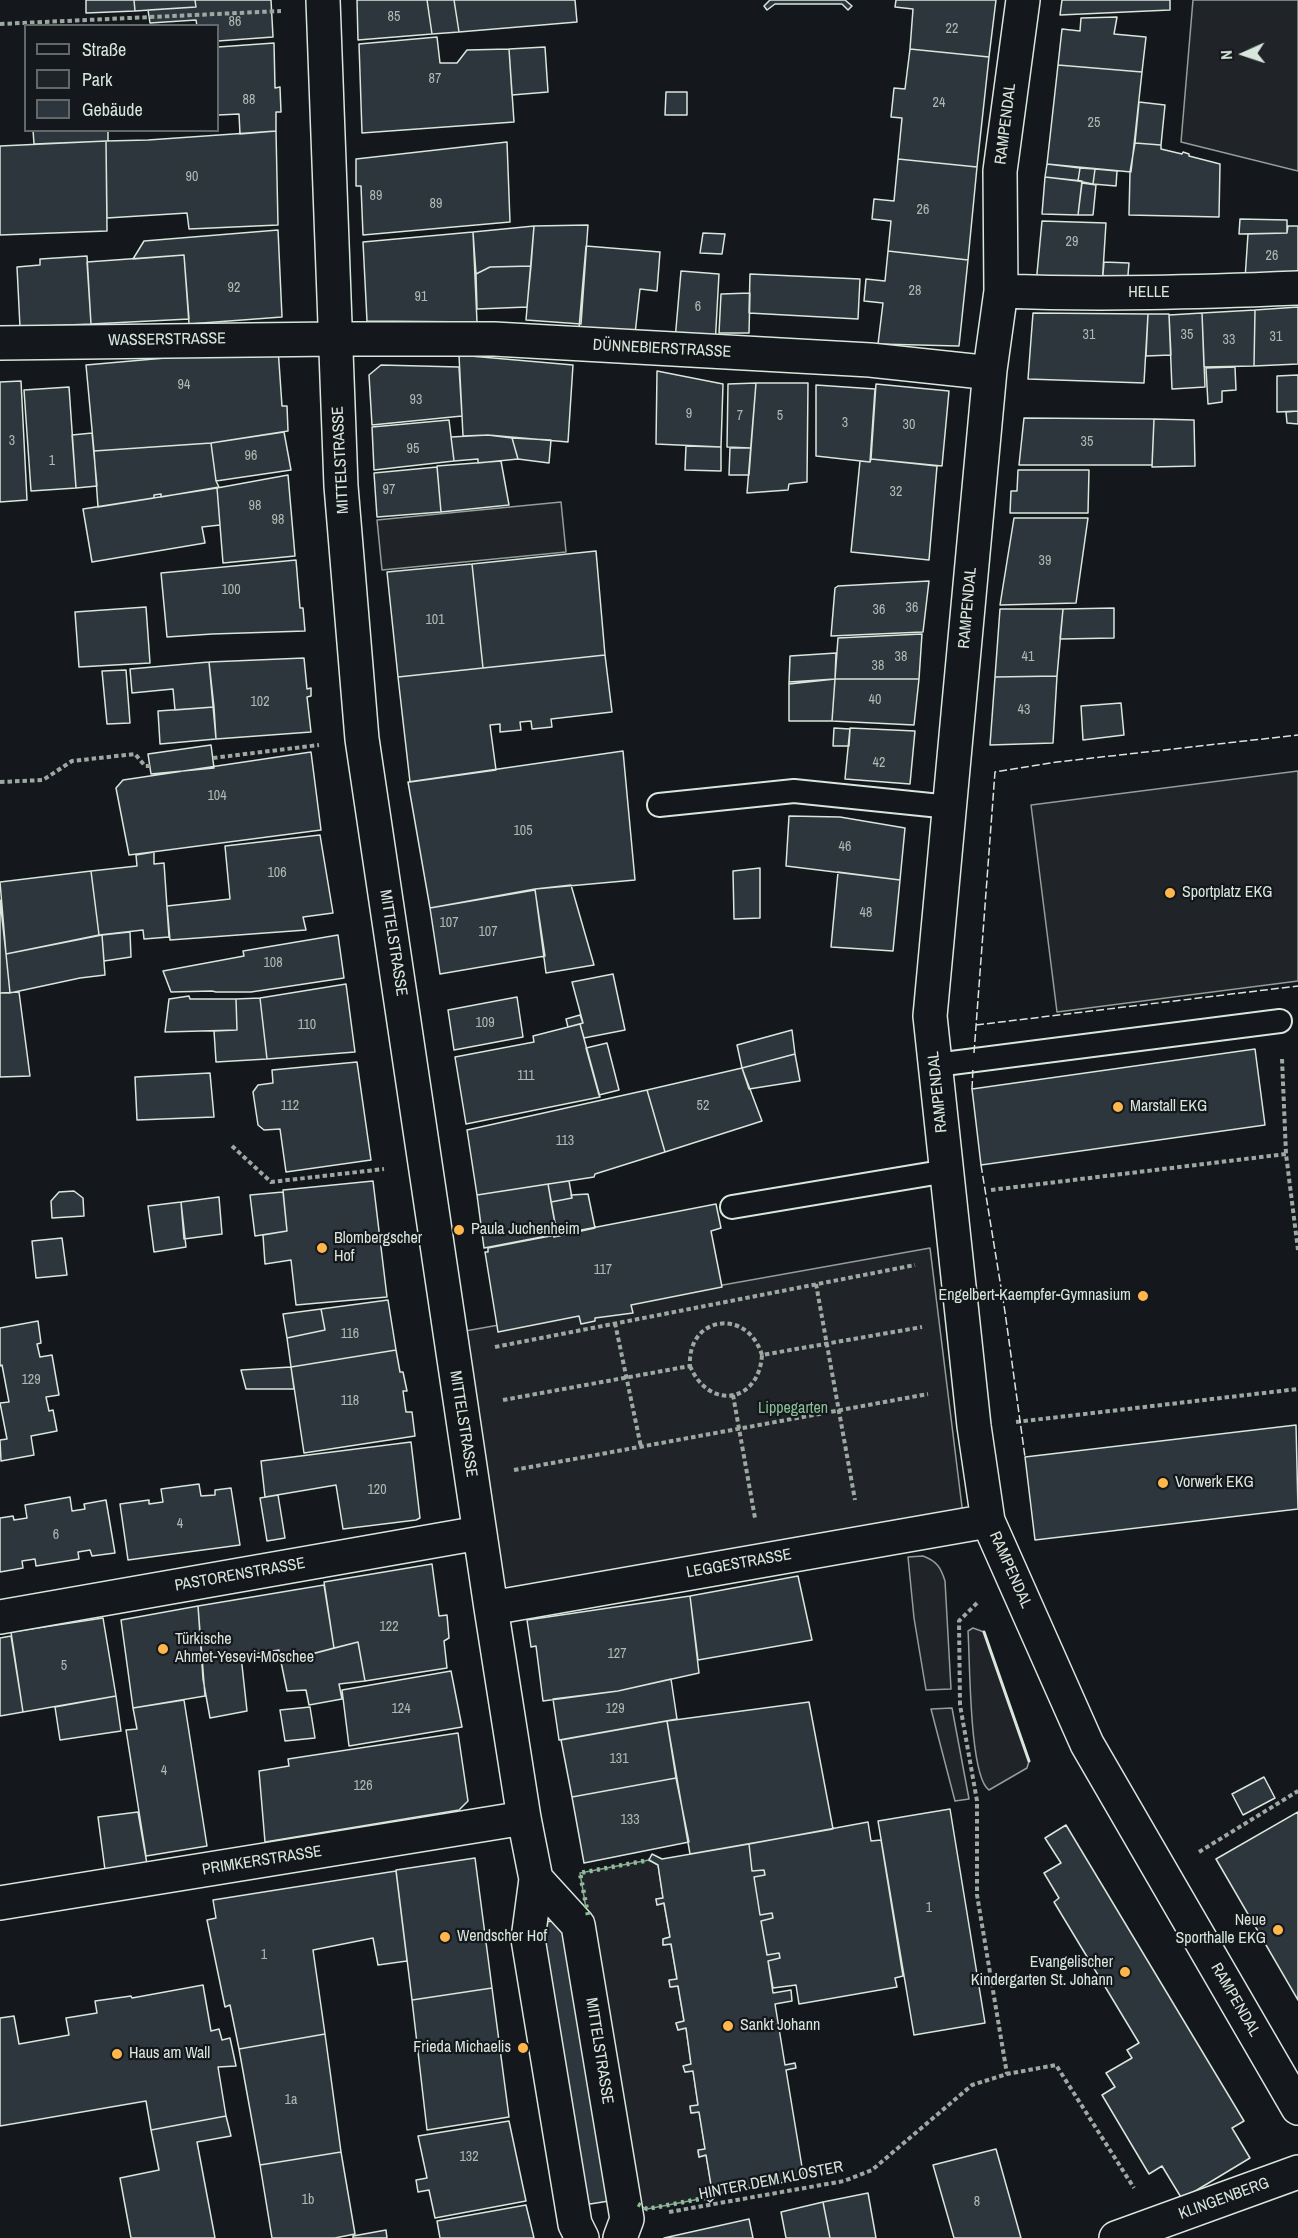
<!DOCTYPE html>
<meta charset="utf-8">
<style>
body{margin:0}
#map{position:relative;width:1298px;height:2238px;overflow:hidden;background:#14181c;font-family:"Archivo Narrow",sans-serif}
canvas{display:block}
.legend{position:absolute;left:24px;top:24px;width:195px;height:108px;box-sizing:border-box;background:#14181c;border:2px solid #626a69;margin:0;padding:8px 10px;list-style:none;font-size:18px;color:#d8e6dc}
.legend li{display:flex;align-items:center;gap:12px;height:30px}
.legend b{width:30px;border:2px solid #626a69}
.north{position:absolute;left:1214px;top:24px;width:60px;height:60px;-webkit-text-stroke:4px #14181c;paint-order:stroke;rotate:267deg;font-size:16px;font-weight:700;line-height:24px;text-align:center;color:#d8e6dc}
.north::after{content:'';display:block;margin:auto;width:21px;height:27px;background:#d8e6dc;clip-path:polygon(50% 0,100% 100%,50% 72%,0 100%)}
</style>
<div id="map">
<canvas width="1298" height="2238"></canvas>
<ul class="legend">
<li><b style="height:8px;background:#14181c"></b>Straße</li>
<li><b style="height:16px;background:#202428"></b>Park</li>
<li><b style="height:16px;background:#2c363c"></b>Gebäude</li>
</ul>
<div class="north">N</div>
</div>
<script>
const ctx = document.querySelector('canvas').getContext('2d');
ctx.lineJoin = 'round';
function paint(path, color) { ctx.fillStyle = color; ctx.fill(path, 'evenodd'); }
function stroke(path, color, width, dash) { ctx.strokeStyle = color; ctx.lineWidth = width; ctx.lineCap = dash ? 'butt' : 'round'; ctx.setLineDash(dash || []); ctx.stroke(path); }
function label(font, color, halo, rows, align = 'center') {
  ctx.font = font + ' "Archivo Narrow",sans-serif'; ctx.lineWidth = 4.5; ctx.setLineDash([]); ctx.textBaseline = 'middle'; ctx.strokeStyle = halo; ctx.fillStyle = color; for (const [text, x, y, turn = 0] of rows) {
    ctx.save(); ctx.translate(x, y); ctx.rotate((+turn || 0) * Math.PI / 180); ctx.textAlign = isNaN(turn) ? turn : align; if (halo) ctx.strokeText(text, 0, 0); ctx.fillText(text, 0, 0); ctx.restore();
  }
}
const green = new Path2D(`
 M1193,0H1298V171L1181,142Z
 M561,502L566,552L382,570L377,520Z
 M1298,771V981L1057,1012L1031,805Z
 M930,1248L963,1515L501,1595L454,1333Z
 M923,1556C937,1561 941,1568 945,1581L951,1689L926,1690L914,1618L908,1557Z
 M973,1628L984,1632L1029,1761L1027,1768L989,1790C969,1777 970,1658 968,1631Z
 M952,1708L969,1799L955,1801L931,1709Z
 M649,1860L658,1865L663,1898L656,1899L657,1905L664,1903L670,1937L663,1939V1945L671,1944L677,1979L669,1981L671,1987L678,1986L684,2021L676,2023L678,2030L686,2028L691,2064L684,2066L685,2072L693,2071L698,2105L690,2107L691,2113L699,2112L705,2149L698,2151L699,2157L706,2155L712,2191L705,2198L647,2209L638,2205L635,2198L580,1873Z`);
const building = new Path2D(`
 M86,0H134L135,11L86,13Z
 M134,0H195L196,7L135,11Z
 M195,0H271L273,37L218,41V26H197L196,20L150,23L148,10L196,7Z
 M357,0H427L432,34L358,40Z
 M427,0H454L459,32L432,34Z
 M454,0H575L577,22L459,32Z
 M770,0H845L852,6L848,10L842,4H775L767,10L764,6Z
 M896,0H996L989,57L910,49L913,9L895,7Z
 M1062,0H1170V10L1060,15Z
 M1117,17L1114,34L1146,37L1142,72L1058,65L1062,29L1080,31L1081,18Z
 M437,37L440,63H457L467,50L509,49L514,122L362,133L359,44Z
 M274,43L275,88L280,87L281,112H276V131L240,134L239,114L218,115V47Z
 M545,47L548,92L512,95L509,49Z
 M910,49L989,57L977,167L898,159L902,118L891,117L894,88L905,89Z
 M1058,65L1142,72L1131,172L1047,164Z
 M666,92H687V115H665Z
 M1139,102L1165,105L1161,145L1135,143Z
 M33,130H108V141L34,144Z
 M276,131L278,225L189,229L187,213L107,218L106,141L148,140Z
 M106,141L107,231L0,235V146Z
 M507,142L510,222L363,235L361,186H356V159Z
 M1135,143L1161,145V149L1182,154L1183,152L1189,154V156L1220,164L1219,217L1129,215L1130,172Z
 M898,159L977,167L968,260L888,251L891,221L872,219L874,199L894,201Z
 M1047,164L1080,168L1078,181L1045,177Z
 M1080,168L1095,169L1093,184L1078,181Z
 M1095,169L1117,171L1116,186L1093,184Z
 M1045,177L1082,181L1078,215L1042,214Z
 M1082,183L1096,185L1093,215H1078Z
 M1240,219L1287,220V233L1239,234Z
 M1042,221L1106,223L1102,286L1036,284Z
 M588,225L581,324L526,320L534,226Z
 M534,226L531,266L490,267L476,274L473,232Z
 M1288,226H1298V277L1245,279L1248,234L1287,233Z
 M278,230L282,317L189,324L184,255L133,259L144,241Z
 M473,232L477,322L367,321L363,242Z
 M703,233L725,234L722,254L700,253Z
 M586,246L660,252L657,291L640,289L635,334L579,328Z
 M888,251L968,260L959,346L878,344L883,303L864,301L866,279L885,281Z
 M184,255L189,319L91,324L87,262Z
 M87,256L91,324L20,327L17,267L40,265V259Z
 M1104,262L1129,263L1127,287L1102,286Z
 M531,266L527,307L477,309L476,274L490,267Z
 M681,271L719,274L715,346L675,340Z
 M750,274L860,279L858,319L749,313Z
 M750,293L749,333H719L721,294Z
 M1298,307V364L1254,366L1255,310Z
 M1255,310L1254,366L1204,367L1202,313Z
 M1033,313L1148,314L1144,383L1028,379Z
 M1202,313L1205,387L1172,389L1169,315Z
 M1148,314H1169L1171,355L1146,356Z
 M278,348L282,406H287L288,431L211,443L94,451L86,365Z
 M459,355L573,365L568,442L488,435L463,436Z
 M381,365L459,367L462,416L372,425L369,375Z
 M1235,367L1236,390L1222,391V402L1208,404L1206,368Z
 M657,371L723,384L721,447L656,444Z
 M1298,375V411L1277,412V376Z
 M21,381L27,500L0,502V382Z
 M756,383L751,448L727,447L728,384Z
 M756,383H808L807,482L789,484L788,490L747,493Z
 M876,384L949,391L942,466L871,459Z
 M816,385L875,389L870,462L816,456Z
 M69,387L76,488L31,491L24,390Z
 M1298,411V424L1287,423L1286,412Z
 M1024,418L1154,419L1152,465H1019Z
 M1154,419L1194,420L1195,466L1152,467Z
 M449,420L454,461L374,470L372,427Z
 M284,432L291,470L216,481L211,443Z
 M92,433L97,486L76,488L72,435Z
 M488,435L512,438L518,459L478,463V459L454,461L451,437Z
 M512,438L551,440L549,463L518,459Z
 M211,443L216,481L219,487L161,497V494L154,495V498L98,507L94,451Z
 M686,446L721,447V471L685,470Z
 M730,448H751L749,475H729Z
 M871,459L937,466L929,560L851,552L860,461L870,462Z
 M501,461L509,505L441,512L437,466Z
 M437,467L441,512L377,517L374,473Z
 M1018,470H1089L1088,513H1010L1011,491H1017Z
 M288,475L295,556L223,563L217,488Z
 M217,488L220,525L202,527L205,543L92,562L83,509Z
 M1014,518H1088L1076,603L1000,605Z
 M596,551L605,655L483,668L472,564Z
 M296,560L300,608H303L305,631L212,634L167,637L161,573Z
 M472,564L483,668L398,677L387,572Z
 M929,581L923,632L831,636L835,588L838,586Z
 M146,607L150,663L79,667L75,612Z
 M1114,608V638L1060,639L1063,609Z
 M1000,609H1063L1057,676L995,677Z
 M922,634L919,679H835L838,638Z
 M836,653L835,679L789,684L790,656Z
 M605,655L612,712L551,719L552,727L532,729L531,721L520,722L521,730L500,732V724L490,725L496,770L410,782L398,677Z
 M304,658L307,689L311,688V696L307,697L311,732L216,739L209,662Z
 M209,662L214,707L175,710L173,689L132,693L130,669Z
 M126,670L130,723L107,724L102,671Z
 M1057,676L1053,743L990,745L995,677Z
 M835,679H919L914,725L832,721Z
 M835,679L832,721H789V682Z
 M1121,703L1124,735L1083,740L1081,706Z
 M214,707L216,739L160,744L158,711Z
 M834,728L850,729L849,746H833Z
 M850,728L915,731L910,784L845,779Z
 M211,745L214,768L151,774L148,754Z
 M623,751L635,880L535,889L430,908L408,782Z
 M311,752L321,830L129,855L116,788L123,780Z
 M789,816L840,817L905,828L900,880L786,866Z
 M320,835L333,913L303,917L306,930L170,940L167,906L230,899L225,846Z
 M154,852V864L164,863L169,937L144,939L143,930L99,935L91,871L137,866L136,855Z
 M760,868V918L734,919L733,871Z
 M91,871L99,935L6,954L0,882Z
 M838,872L900,880L893,951L831,947Z
 M571,885L594,965L546,973L535,889Z
 M535,890L545,956L440,974L430,908Z
 M0,900L6,954L10,993H0Z
 M130,932L131,957L104,961L102,935Z
 M102,935L105,975L80,978L10,993L6,954Z
 M338,935L344,978L251,992H216L212,991L171,992L163,971L244,956L243,951Z
 M613,974L625,1030L584,1038L580,1024L583,1023L572,982Z
 M346,984L355,1052L267,1059L260,998Z
 M19,992L30,1076L0,1077V993Z
 M189,996L190,999H236L237,1030L165,1032L169,999Z
 M517,997L523,1037L454,1050L448,1010Z
 M260,998L267,1059L216,1062L214,1031L237,1030L236,999Z
 M580,1015L583,1023L568,1027L566,1019Z
 M580,1024L600,1097L466,1124L455,1057L534,1042L533,1036Z
 M792,1030L795,1054L742,1068L737,1045Z
 M607,1043L619,1090L599,1095L586,1048Z
 M1255,1049L1265,1125L981,1165L972,1089Z
 M795,1054L800,1081L749,1089L742,1068Z
 M357,1062L371,1160L286,1172L280,1129L264,1130L258,1125L253,1092L258,1085L273,1083L272,1070Z
 M742,1068L762,1121L665,1152L647,1090Z
 M210,1073L214,1117L137,1120L135,1077Z
 M647,1090L665,1152L595,1174L594,1177L477,1195L467,1130Z
 M373,1181L387,1297L296,1305L291,1260L265,1264L263,1235L287,1231L283,1190Z
 M569,1181L572,1198L551,1202L548,1184Z
 M548,1184L557,1234L484,1248L477,1195Z
 M74,1191L83,1198L84,1216L52,1218L51,1201L59,1192Z
 M283,1192L287,1231L255,1236L250,1195Z
 M588,1194L595,1228L554,1237L553,1234H557L551,1202L572,1198L571,1195Z
 M219,1197L222,1234L184,1239L181,1202Z
 M181,1202L186,1247L154,1252L148,1206Z
 M716,1204L721,1228L711,1231L722,1287L631,1305L633,1313L595,1318V1321L581,1324L579,1316L498,1332L485,1252H488V1248Z
 M62,1238L67,1275L36,1278L32,1241Z
 M388,1300L396,1350L291,1367L287,1338L325,1330L321,1309Z
 M321,1309L325,1330L287,1338L283,1314Z
 M38,1321L41,1343L37,1344L40,1357L52,1355L59,1395L46,1397L49,1411L53,1410L57,1431L31,1436L34,1455L1,1461L0,1440L7,1439L0,1403L9,1402L2,1365L0,1366V1328Z
 M396,1350L400,1372H403L407,1391H403L406,1412H412L415,1436L304,1453L291,1367Z
 M291,1367L294,1389H246L241,1370Z
 M1296,1425L1298,1509L1035,1540L1025,1457Z
 M411,1442L420,1518L416,1520L343,1529L336,1485L265,1497L261,1461Z
 M199,1484L201,1496L215,1495V1490L231,1488L240,1545L128,1560L120,1504L149,1500V1504L163,1502L161,1489Z
 M278,1495L285,1538L267,1541L260,1498Z
 M70,1497L72,1511L85,1509L84,1504L106,1500L115,1553L92,1556L90,1550L78,1552L79,1559L36,1566L35,1559L22,1561L23,1568L0,1572V1518L13,1516L14,1520L27,1518L25,1505Z
 M432,1564L439,1616L447,1615L449,1638L444,1641L447,1668L365,1681L358,1642L334,1648L324,1582Z
 M798,1576L812,1640L698,1660L690,1596Z
 M324,1585L334,1648L281,1662L279,1650L241,1656L247,1711L210,1718L203,1679L198,1606Z
 M690,1596L699,1673L618,1691L543,1701L536,1646L531,1647L527,1620Z
 M198,1606L205,1696L133,1708L121,1620Z
 M103,1618L116,1696L23,1712L11,1632Z
 M11,1636L23,1712L0,1716V1638Z
 M358,1642L365,1681L339,1684L342,1699L309,1705L306,1690L287,1691L281,1662Z
 M451,1671L462,1727L349,1746L342,1690Z
 M671,1679L677,1719L559,1740L553,1699L618,1691Z
 M116,1696L121,1731L60,1740L55,1707Z
 M184,1700L207,1846L146,1856L126,1730L137,1729L133,1708Z
 M809,1702L833,1829L690,1854L667,1721Z
 M310,1707L315,1738L285,1741L280,1710Z
 M667,1721L676,1778L572,1797L561,1740Z
 M458,1733L468,1801L459,1810L265,1842L259,1771L289,1766L288,1759Z
 M1264,1777L1275,1798L1243,1815L1232,1794Z
 M676,1778L689,1842L584,1863L572,1797Z
 M950,1809L985,2023L914,2035L878,1821Z
 M138,1812L147,1864L105,1870L98,1817Z
 M1298,1812V2000L1216,1859Z
 M868,1822L871,1841L881,1840L903,1976L895,1978L897,1987L799,2004L796,1985L773,1988L768,1961L780,1958L779,1953L767,1955L761,1921L773,1918L772,1913L760,1915L754,1877L765,1875L764,1870L752,1871L749,1844Z
 M1066,1825L1244,2121L1232,2128L1250,2158L1182,2199L1162,2166L1149,2174L1102,2095L1115,2087L1106,2073L1132,2058L1127,2050L1139,2043L1054,1902L1059,1898L1044,1873L1061,1863L1045,1838Z
 M749,1844L752,1871L764,1870L765,1875L754,1877L760,1915L772,1913L773,1918L761,1921L767,1955L779,1953L780,1958L768,1961L773,1993L791,1990L792,2001L775,2004L785,2065L795,2063L796,2068L786,2070L804,2179L719,2193L710,2202L705,2198L712,2191L706,2155L699,2157L698,2150L705,2149L699,2112L691,2113L690,2106L698,2105L693,2071L685,2072L683,2066L691,2064L686,2028L678,2030L676,2023L684,2021L678,1986L670,1987L669,1980L677,1979L671,1944L663,1945V1939L670,1937L664,1903L657,1905L656,1899L663,1898L658,1865L649,1860L652,1854L662,1859Z
 M475,1858L492,1988L412,2000L396,1870Z
 M396,1871L407,1961L378,1965L373,1938L313,1950L325,2034L239,2049L230,2005L225,2007L207,1920L216,1918L213,1900Z
 M563,1919L609,2201L590,2204L579,2191L536,1943L546,1922Z
 M203,1985L211,2031L219,2029L222,2040L230,2038L236,2066L218,2067L226,2116L151,2130L146,2101L0,2126V2018L14,2016L19,2044L69,2035L66,2018L97,2013L95,2001L131,1996L132,1998Z
 M492,1988L509,2117L427,2130L412,2000Z
 M325,2034L341,2152L260,2165L239,2049Z
 M226,2116L231,2136L197,2142L215,2238H131L120,2178L159,2170L151,2130Z
 M509,2121L526,2201L435,2218L429,2190L418,2192L416,2180L427,2178L418,2136Z
 M996,2149L1021,2238H954L933,2165Z
 M341,2152L355,2234L335,2238H272L260,2165Z
 M868,2193L876,2238H830L823,2202Z
 M823,2202L830,2238H786L781,2212Z
 M526,2205L534,2238H440L437,2221Z
 M749,2219L753,2238H664Z
 M386,2230L387,2238H353V2236Z`);
const path = new Path2D(`
 M0,24L281,11
 M213,758L319,745
 M0,782L43,780L72,761L135,754L145,766H150
 M1282,1059L1286,1154L1298,1250
 M232,1146L271,1182L384,1169
 M991,1190L1286,1154
 M816,1284L855,1500
 M615,1323L641,1447
 M495,1347L915,1265
 M690,1366C709,1411 759,1403 762,1355
 M733,1395L755,1518
 M503,1400L690,1366C687,1316 747,1307 762,1355L922,1327
 M1016,1422L1298,1389
 M514,1470L928,1394
 M977,1603L959,1621L960,1705L977,1801V1895L1007,2074
 M1199,1852L1298,1791
 M669,2212L844,2181L872,2170L972,2085L1007,2074L1056,2065L1134,2188`);
const lane = new Path2D(`
 M659,805L794,791L950,807
 M936,1065L1280,1021
 M732,1207L947,1171`);
const street = new Path2D(`
 M323,0L341,486L362,739L491,1608L524,1818L536,1879L528,1939L575,2224L582,2238
 M1023,0L1000,171L1001,291L990,370L930,1016L974,1426L988,1521L1087,1744L1298,2108
 M1001,291C1100,295 1199,292 1298,288
 M0,343L334,339H494L870,360L973,371L990,370
 M491,1608L988,1521
 M0,1617L479,1533
 M536,1879L578,1925L627,2219L620,2238
 M0,1903L524,1818
 M1116,2238L1298,2172`);
const hedge = new Path2D(`
 M588,1915L580,1873L649,1860
 M638,2204L647,2209L705,2198`);
const fence = new Path2D(`
 M976,1025L1298,986
 M974,1053L995,772L1057,762L1298,735
 M972,1089L973,1068
 M981,1165L1005,1312L1025,1457`);
const wall = new Path2D(`
 M984,1632L1029,1761`);
const markers = [
 [1170,893,6,"#ffb74d"],
 [1118,1107,6,"#ffb74d"],
 [459,1230,6,"#ffb74d"],
 [322,1248,6,"#ffb74d"],
 [1143,1296,6,"#ffb74d"],
 [1163,1483,6,"#ffb74d"],
 [163,1649,6,"#ffb74d"],
 [1278,1930,6,"#ffb74d"],
 [445,1937,6,"#ffb74d"],
 [1125,1972,6,"#ffb74d"],
 [728,2026,6,"#ffb74d"],
 [523,2048,6,"#ffb74d"],
 [117,2054,6,"#ffb74d"]
];
const numberNames = [
 ["85",394,17],
 ["86",235,22],
 ["22",952,29],
 ["87",435,79],
 ["88",249,100],
 ["24",939,103],
 ["25",1094,123],
 ["90",192,177],
 ["89",376,196],
 ["89",436,204],
 ["26",923,210],
 ["29",1072,242],
 ["26",1272,256],
 ["92",234,288],
 ["28",915,291],
 ["91",421,297],
 ["6",698,307],
 ["31",1089,335],
 ["35",1187,335],
 ["31",1276,337],
 ["33",1229,340],
 ["94",184,385],
 ["93",416,400],
 ["9",689,414],
 ["7",740,416],
 ["5",780,416],
 ["3",845,423],
 ["30",909,425],
 ["3",12,441],
 ["35",1087,442],
 ["95",413,449],
 ["96",251,456],
 ["1",52,461],
 ["97",389,490],
 ["32",896,492],
 ["98",255,506],
 ["98",278,520],
 ["39",1045,561],
 ["100",231,590],
 ["36",912,608],
 ["36",879,610],
 ["101",435,620],
 ["38",901,657],
 ["41",1028,657],
 ["38",878,666],
 ["40",875,700],
 ["102",260,702],
 ["43",1024,710],
 ["42",879,763],
 ["104",217,796],
 ["105",523,831],
 ["46",845,847],
 ["106",277,873],
 ["48",866,913],
 ["107",449,923],
 ["107",488,932],
 ["108",273,963],
 ["109",485,1023],
 ["110",307,1025],
 ["111",526,1076],
 ["112",290,1106],
 ["52",703,1106],
 ["113",565,1141],
 ["117",603,1270],
 ["116",350,1334],
 ["129",31,1380],
 ["118",350,1401],
 ["120",377,1490],
 ["4",180,1524],
 ["6",56,1535],
 ["122",389,1627],
 ["127",617,1654],
 ["5",64,1666],
 ["124",401,1709],
 ["129",615,1709],
 ["131",619,1759],
 ["4",164,1771],
 ["126",363,1786],
 ["133",630,1820],
 ["1",929,1908],
 ["1",264,1955],
 ["1a",291,2100],
 ["132",469,2157],
 ["1b",308,2200],
 ["8",977,2202]
];
const streetNames = [
 ["RAMPENDAL",1006,124,-83],
 ["HELLE",1149,293],
 ["WASSERSTRASSE",167,340,-1],
 ["DÜNNEBIERSTRASSE",662,349,3],
 ["MITTELSTRASSE",341,460,-93],
 ["RAMPENDAL",968,608,-85],
 ["MITTELSTRASSE",393,943,81],
 ["RAMPENDAL",938,1092,-96],
 ["MITTELSTRASSE",463,1424,81],
 ["LEGGESTRASSE",739,1564,-10],
 ["RAMPENDAL",1010,1570,66],
 ["PASTORENSTRASSE",240,1575,-10],
 ["PRIMKERSTRASSE",262,1861,-9],
 ["RAMPENDAL",1235,2000,60],
 ["MITTELSTRASSE",599,2051,81],
 ["HINTER DEM KLOSTER",771,2181,-11],
 ["KLINGENBERG",1224,2199,-20]
];
const poiNames = [
 ["Sportplatz EKG",1182,893],
 ["Marstall EKG",1130,1107],
 ["Paula Juchenheim",471,1230],
 ["Blombergscher",334,1239],
 ["Hof",334,1257],
 ["Engelbert-Kaempfer-Gymnasium",1131,1296,"right"],
 ["Vorwerk EKG",1175,1483],
 ["Türkische",175,1640],
 ["Ahmet-Yesevi-Moschee",175,1658],
 ["Neue",1266,1921,"right"],
 ["Sporthalle EKG",1266,1939,"right"],
 ["Wendscher Hof",457,1937],
 ["Evangelischer",1113,1963,"right"],
 ["Kindergarten St. Johann",1113,1981,"right"],
 ["Sankt Johann",740,2026],
 ["Frieda Michaelis",511,2048,"right"],
 ["Haus am Wall",129,2054]
];
const parkNames = [
 ["Lippegarten",793,1409]
];
paint(green, '#202428');
stroke(green, '#939e99', 1.5);
paint(building, '#2c363c');
stroke(building, '#d8e6dc', 1.5);
stroke(lane, '#d8e6dc', 26);
stroke(street, '#d8e6dc', 36);
stroke(path, '#9da8a2', 4, [4.5, 3]);
stroke(lane, '#14181c', 22);
stroke(street, '#14181c', 33);
stroke(hedge, '#8ac095', 4.5, [3, 4.5]);
stroke(fence, '#d8e6dc', 1.5, [8, 3]);
stroke(wall, '#d8e6dc', 3);
for (const [x, y, r, color] of markers) { const dot = new Path2D(); dot.arc(x, y, r, 0, 2 * Math.PI); ctx.fillStyle = color; ctx.fill(dot); stroke(dot, '#14181c', 2); }
label('14px', '#adbab4', null, numberNames);
label('16px', '#d8e6dc', '#14181c', streetNames);
label('16px', '#d8e6dc', '#14181c', poiNames, 'left');
label('16px', '#8ac095', '#14181c', parkNames);
</script>
